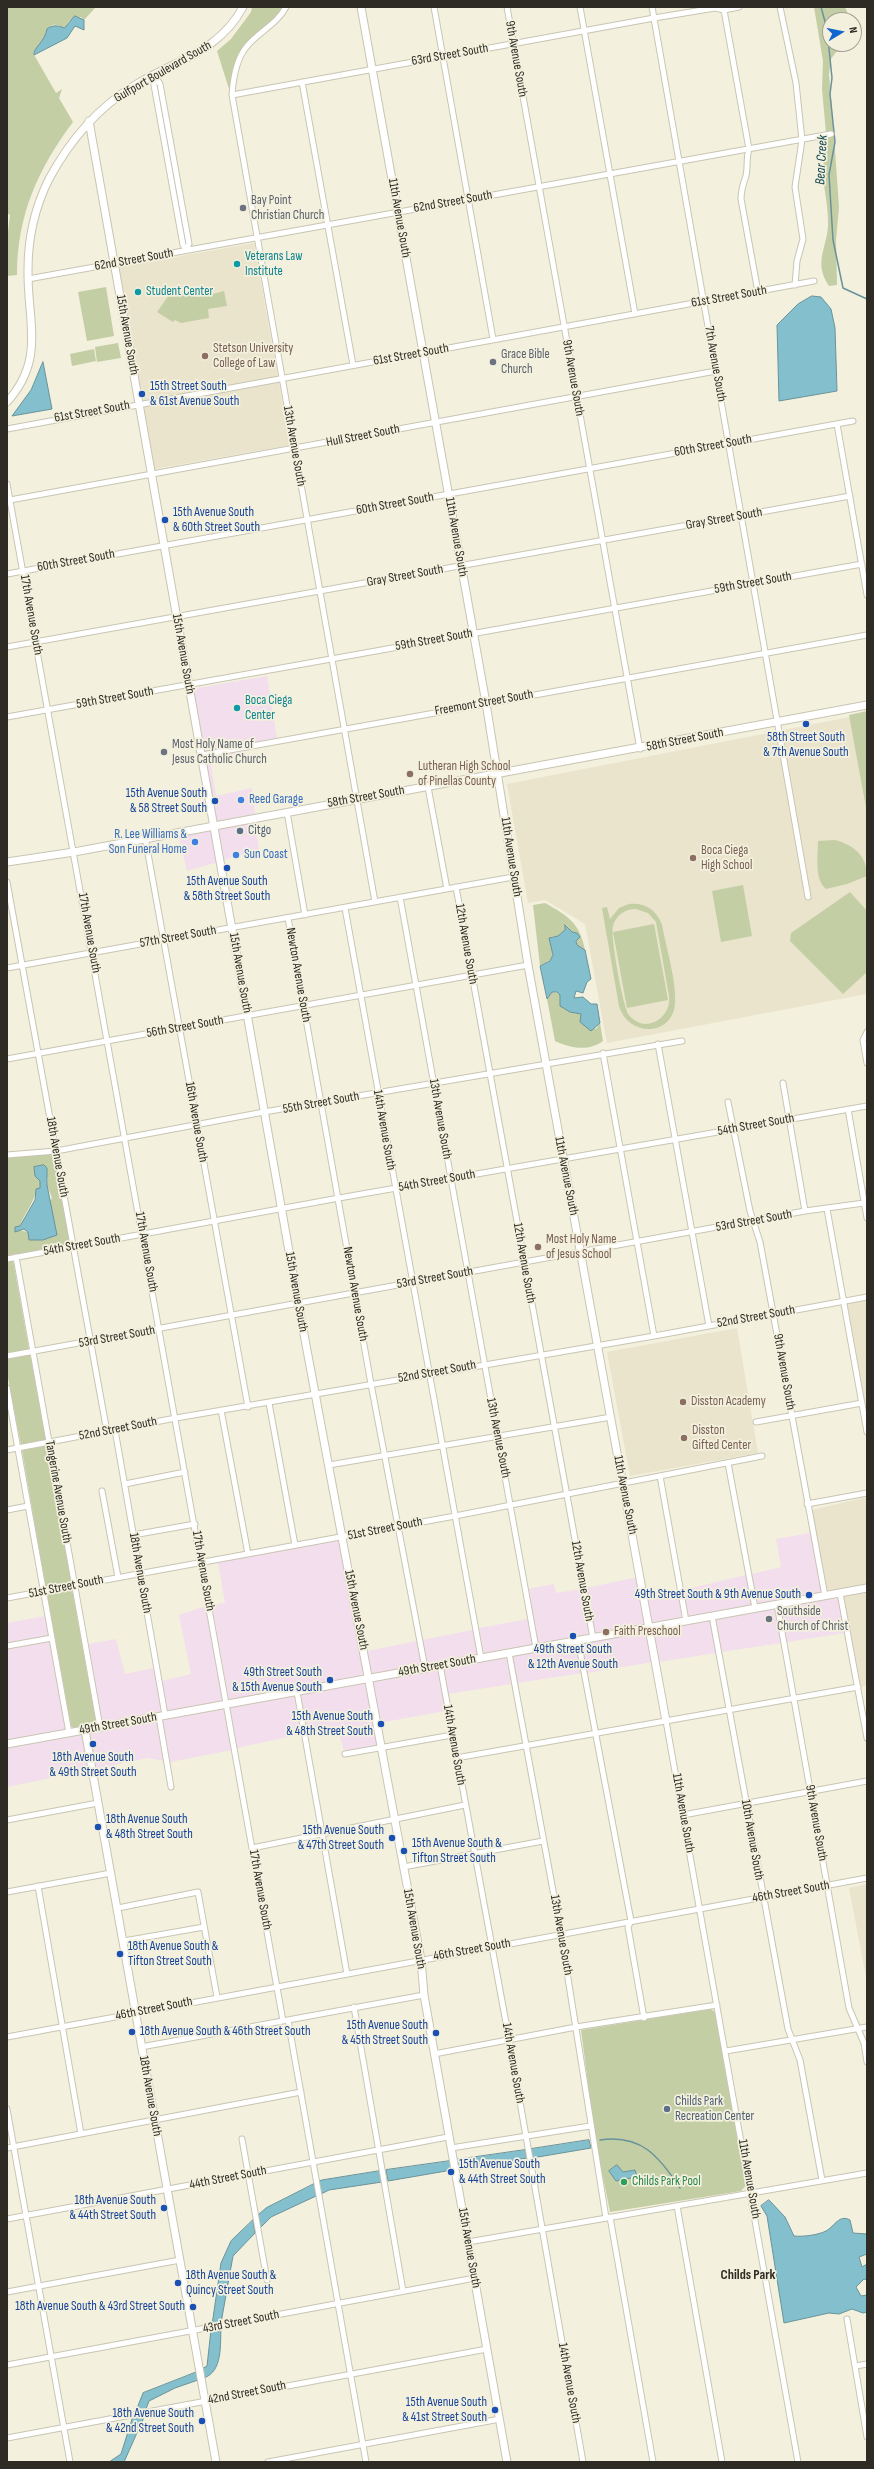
<!DOCTYPE html>
<style>
body{margin:0}
#map{position:relative;width:874px;height:2469px;overflow:hidden;background:#f3f0dd;font-family:"Sofia Sans Condensed",sans-serif}
canvas{display:block}
.frame{position:absolute;inset:0;border:8px solid #2d2b24;pointer-events:none}
.north{position:absolute;left:822px;top:12px;width:40px;height:40px;box-sizing:border-box;background:#f3f0dd;border:1px solid #a4a193;border-radius:50%;rotate:80deg;font-size:11px;font-weight:700;line-height:16px;text-align:center;color:#2d2b24}
.north::after{content:'';display:block;margin:auto;width:14px;height:18px;background:#1266cf;clip-path:polygon(50% 0,100% 100%,50% 72%,0 100%)}
</style>
<div id="map">
<canvas width="874" height="2469"></canvas>
<div class="frame"></div>
<div class="north">N</div>
</div>
<script>
const ctx = document.querySelector('canvas').getContext('2d');
ctx.lineJoin = 'round';
function paint(path, color) { ctx.fillStyle = color; ctx.fill(path, 'evenodd'); }
function stroke(path, color, width, dash) { ctx.strokeStyle = color; ctx.lineWidth = width; ctx.lineCap = dash ? 'butt' : 'round'; ctx.setLineDash(dash || []); ctx.stroke(path); }
function label(font, color, halo, rows, align = 'center') {
  ctx.font = font + ' "Sofia Sans Condensed",sans-serif'; ctx.lineWidth = 3.5; ctx.setLineDash([]); ctx.textBaseline = 'middle'; ctx.strokeStyle = halo; ctx.fillStyle = color; for (const [text, x, y, turn = 0] of rows) {
    ctx.save(); ctx.translate(x, y); ctx.rotate((+turn || 0) * Math.PI / 180); ctx.textAlign = isNaN(turn) ? turn : align; if (halo) ctx.strokeText(text, 0, 0); ctx.fillText(text, 0, 0); ctx.restore();
  }
}
const commercial = new Path2D(`
 M267,676L277,738L204,752L192,689Z
 M278,743L210,760L216,796L252,788L255,815L217,822L205,757Z
 M255,820L259,850L223,860L218,827Z
 M212,828L218,862L187,871L178,834Z
 M810,1533L822,1594L758,1605L752,1574L781,1567L776,1539Z
 M340,1540L365,1677L229,1701L212,1605L225,1603L218,1562Z
 M746,1575L752,1606L688,1618L683,1590Z
 M638,1577L647,1625L595,1635L586,1588Z
 M554,1584L556,1593L581,1589L589,1636L538,1645L528,1589Z
 M678,1591L682,1619L652,1625L647,1599Z
 M824,1599H839L845,1633L787,1642L780,1606Z
 M206,1606L223,1702L167,1713L162,1681L191,1674L179,1615Z
 M775,1607L781,1643L721,1652L715,1618Z
 M45,1616L49,1636L7,1644V1623Z
 M528,1619L533,1646L484,1655L479,1628Z
 M710,1619L716,1653L659,1662L653,1629Z
 M473,1630L478,1656L427,1665L422,1640Z
 M648,1630L653,1662L587,1673L582,1642Z
 M116,1639L125,1674L154,1668L162,1714L102,1724L88,1644Z
 M50,1641L66,1731L7,1742V1649Z
 M417,1641L422,1666L371,1676L367,1651Z
 M576,1643L582,1673L517,1683L512,1655Z
 M506,1656L511,1684L448,1694L444,1667Z
 M438,1668L445,1711L379,1723L372,1681Z
 M366,1682L377,1745L344,1751L337,1726L307,1733L300,1694Z
 M294,1694L301,1734L237,1748L229,1706Z
 M224,1707L232,1750L170,1762L162,1719Z
 M156,1719L164,1761L148,1758L95,1769L88,1732Z
 M83,1733L90,1770L7,1787V1747Z`);
const built = new Path2D(`
 M254,243L290,445L155,469L119,267Z
 M850,717L867,816V994L607,1043L585,924L545,900L528,903L507,784Z
 M867,1299V1416L847,1303Z
 M737,1328L758,1453L630,1476L607,1352Z
 M867,1497V1585L828,1593L812,1510Z
 M867,1591V1685L861,1687L843,1595Z
 M867,1884V1982L849,1888Z`);
const green = new Path2D(`
 M7,7H96L84,20L81,17L70,20L64,28C46,18 49,34 43,42C39,46 36,48 33,53L56,93L62,89L59,98L73,122C38,169 17,215 17,275L7,276V240L10,215L7,213Z
 M252,7H282L278,16L246,44L230,92L217,51L231,39L251,12Z
 M814,7H845L849,16V20H830V44H842L831,59L829,74L834,133L833,131L826,133L822,89L823,61Z
 M834,136L839,207L836,241L837,285L829,286C812,261 829,246 828,221C828,205 824,190 823,175C823,163 825,150 826,138Z
 M106,287L114,336L87,341L78,292Z
 M205,289L206,296L224,291L227,306L208,309L209,318L181,323L175,320L173,322L157,312L169,295Z
 M118,343L121,358L97,362L95,347Z
 M94,349L96,361L72,366L70,354Z
 M867,711V814L849,715Z
 M835,840C853,845 867,855 867,876L847,884L826,889C814,879 818,855 818,841Z
 M743,885L752,936L721,942L712,891Z
 M850,892L867,911V972L843,994L790,941L791,933Z
 M545,903C568,916 580,923 585,950L577,945V933L572,932L566,925L565,930L558,936L550,937L553,947L552,959L540,966L533,905Z
 M629,904C645,902 657,910 662,925C666,947 677,983 675,1004C672,1037 628,1037 619,1006L602,908L607,907L610,919L619,908ZM636,909L648,913L656,922L669,996C672,1018 645,1035 629,1015C623,1008 610,935 613,926C616,915 625,909 636,909Z
 M654,924L668,1000L627,1008L613,932Z
 M552,992L560,994L563,1008L581,1014V1018L596,1029L600,1023L603,1041C588,1052 570,1048 555,1041L547,999Z
 M54,1153L70,1244L7,1256V1158ZM37,1178H48L47,1185L52,1198L28,1232L19,1230C22,1214 34,1206 36,1189H40V1181Z
 M13,1260L29,1350L7,1353V1261Z
 M30,1354L46,1440L21,1445L7,1373V1358Z
 M47,1445L72,1584L46,1589L22,1450Z
 M72,1589L96,1721L92,1726L75,1729L71,1726L47,1594Z
 M711,2009L716,2013L746,2185L741,2191L610,2212L595,2137L581,2030Z`);
const water = new Path2D(`
 M75,16L84,20V30L75,26L67,38L34,55C32,49 45,42 47,29C52,25 58,25 64,28Z
 M812,296L821,297L831,309L835,328L837,391L779,401L777,325L798,304Z
 M43,362L52,409L12,416L31,390Z
 M565,925L572,932L577,933L580,937L576,941L577,945L585,950L591,979L587,982L583,993L576,991L574,998L583,997L591,1004H597L600,1023L591,1031L580,1022L581,1014L570,1012L560,1006V995L557,992H552L547,999L540,966L550,961L553,955L549,938L558,936L565,930Z
 M44,1165L47,1168V1185L57,1235L43,1240H29L28,1232L24,1229L15,1232V1227L20,1226L35,1200L36,1189L40,1188V1181L35,1176L34,1167Z
 M589,2140L591,2148L532,2158L531,2149Z
 M525,2150L527,2158L457,2170L455,2160Z
 M450,2161L452,2170L388,2181L386,2170Z
 M617,2165L623,2172L635,2170L637,2177L616,2181L609,2171Z
 M380,2171L382,2182L329,2190L321,2194L319,2181L322,2180Z
 M314,2184L316,2196L271,2217L260,2228L258,2215L266,2208Z
 M769,2200L785,2217L794,2236C803,2237 818,2235 826,2231C835,2226 839,2214 850,2220L853,2233L867,2234V2254L859,2257L862,2267L867,2264V2280L864,2279L856,2287L861,2296L867,2295V2312L863,2313L852,2309L839,2314L829,2313L784,2323L767,2216L761,2206Z
 M253,2220L255,2233L233,2256L221,2323L212,2325L221,2263L231,2241Z
 M221,2328C220,2345 223,2371 204,2378L202,2369L207,2366L211,2330Z
 M197,2372L198,2380L175,2388L149,2401L146,2409L136,2411L143,2393Z
 M145,2415L124,2462H109L121,2454L133,2416Z`);
const stream = new Path2D(`
 M821,7L827,29L832,78L830,94L835,142L829,175L833,240L843,288L867,299
 M600,2140C641,2134 659,2156 680,2188`);
const street = new Path2D(`
 M286,7C277,24 260,31 248,45C237,57 233,79 232,95L375,902
 M434,7L493,339
 M507,7L640,749
 M580,7L635,314
 M652,7L808,897
 M780,7L796,83L802,140L795,187L803,239L797,261L795,285
 M724,10L749,149C746,158 748,167 746,176C743,184 741,190 741,199L758,292
 M154,75L160,84L189,244L186,250L183,245L154,85Z
 M302,82L353,365
 M232,95L654,18L715,8L724,10L739,7
 M28,279L831,134
 M837,424L867,595
 M7,429L814,281
 M7,484L283,2021
 M10,500L716,371
 M7,574L853,421
 M7,647L850,496
 M7,717L862,564
 M202,755L867,635
 M428,787L447,889
 M287,812L305,915
 M145,837L248,1407
 M7,882L107,1432
 M456,887L593,1638
 M400,897L536,1648
 M345,908L481,1658
 M288,918L371,1384L425,1668
 M7,968L513,877
 M867,1032L863,1040L867,1063
 M658,1044L709,1326
 M603,1053L654,1336
 M7,1059L528,965
 M783,1083L805,1211
 M728,1102L750,1211L760,1242L825,1596
 M848,1109L867,1218
 M7,1155L56,1151L264,1112L682,1041
 M827,1209L867,1432
 M16,1257L100,1727
 M7,1259L339,1198L867,1106
 M7,1356L805,1211L864,1203
 M7,1388L69,1733
 M269,1403L295,1545
 M221,1410L248,1554
 M756,1422L862,1403
 M115,1430L165,1715
 M7,1450L176,1418L654,1336L867,1297
 M728,1463L755,1608
 M329,1465L611,1417
 M660,1476L686,1621
 M125,1484L185,1472
 M102,1491L118,1577
 M807,1504L867,1493
 M7,1510L28,1506
 M133,1535L195,1524
 M840,1593L867,1738
 M7,1598L455,1516L762,1456
 M777,1604L849,2008L864,2043L867,2062
 M712,1616L788,2029L800,2060L822,2180
 M578,1640L631,1921L628,1927L644,2018
 M7,1646L52,1638
 M509,1653L561,1934L606,2218
 M440,1665L509,2039L583,2462
 M297,1692L347,1974
 M159,1717L171,1787
 M666,1721L798,2462
 M345,1754L452,1735
 M456,1758L858,1687
 M683,1815L867,1781
 M7,1820L98,1803
 M252,1848L465,1805
 M403,1867L543,1841
 M38,1886L81,2134
 M7,1892L111,1873
 M118,1908L198,1892L217,1997
 M124,1941L204,1927
 M354,2007L403,2291
 M288,2020L366,2462
 M7,2037L867,1878
 M141,2047L424,1995
 M726,2051L867,2027
 M434,2054L576,2027L717,2005
 M7,2109L70,2462
 M242,2139L267,2280
 M7,2148L301,2092
 M451,2148L590,2126
 M677,2206L722,2462
 M610,2217L653,2462
 M7,2219L448,2137
 M468,2242L867,2173
 M7,2292L180,2260
 M847,2319L867,2437
 M7,2365L475,2278
 M856,2366L867,2364
 M7,2438L487,2349
 M268,2462L500,2419`);
const secondary = new Path2D(`
 M361,7L486,703L528,965L666,1721
 M89,121L298,1302L421,1960L424,1995L507,2462
 M7,402C46,359 27,320 28,270C28,239 35,207 49,179C70,140 97,108 135,85C176,60 219,52 243,7
 M7,862L74,852L867,705
 M85,1730L216,2462
 M7,1744L867,1588`);
const markers = [
 [243,208,4,"#6b7280"],
 [237,264,4,"#0f9aa8"],
 [138,292,4,"#0f9aa8"],
 [205,356,4,"#8d6e63"],
 [493,362,4,"#6b7280"],
 [142,394,4,"#1a4fb4"],
 [165,520,4,"#1a4fb4"],
 [237,708,4,"#0f9aa8"],
 [806,724,4,"#1a4fb4"],
 [164,752,4,"#6b7280"],
 [410,774,4,"#8d6e63"],
 [241,800,4,"#3f7fe0"],
 [215,801,4,"#1a4fb4"],
 [240,831,4,"#5c6f8a"],
 [195,842,4,"#3f7fe0"],
 [236,855,4,"#3f7fe0"],
 [693,858,4,"#8d6e63"],
 [227,868,4,"#1a4fb4"],
 [538,1247,4,"#8d6e63"],
 [683,1402,4,"#8d6e63"],
 [684,1438,4,"#8d6e63"],
 [809,1595,4,"#1a4fb4"],
 [769,1619,4,"#6b7280"],
 [606,1632,4,"#8d6e63"],
 [573,1636,4,"#1a4fb4"],
 [330,1680,4,"#1a4fb4"],
 [381,1724,4,"#1a4fb4"],
 [93,1744,4,"#1a4fb4"],
 [98,1827,4,"#1a4fb4"],
 [392,1838,4,"#1a4fb4"],
 [404,1851,4,"#1a4fb4"],
 [120,1954,4,"#1a4fb4"],
 [132,2032,4,"#1a4fb4"],
 [436,2033,4,"#1a4fb4"],
 [667,2109,4,"#5c6f8a"],
 [451,2172,4,"#1a4fb4"],
 [624,2182,4,"#2e9e5b"],
 [164,2208,4,"#1a4fb4"],
 [178,2283,4,"#1a4fb4"],
 [193,2307,4,"#1a4fb4"],
 [495,2410,4,"#1a4fb4"],
 [202,2421,4,"#1a4fb4"]
];
const streetNames = [
 ["63rd Street South",450,55,-10],
 ["9th Avenue South",516,59,80],
 ["Gulfport Boulevard South",163,72,-30],
 ["62nd Street South",453,202,-10],
 ["11th Avenue South",399,218,80],
 ["62nd Street South",134,260,-10],
 ["61st Street South",729,297,-10],
 ["15th Avenue South",127,335,80],
 ["61st Street South",411,355,-10],
 ["7th Avenue South",715,364,80],
 ["9th Avenue South",573,378,80],
 ["61st Street South",92,412,-10],
 ["Hull Street South",363,436,-11],
 ["13th Avenue South",294,446,80],
 ["60th Street South",713,446,-10],
 ["60th Street South",395,504,-10],
 ["Gray Street South",724,519,-10],
 ["11th Avenue South",456,537,80],
 ["60th Street South",76,561,-10],
 ["Gray Street South",405,576,-10],
 ["59th Street South",753,583,-10],
 ["17th Avenue South",31,615,80],
 ["59th Street South",434,640,-10],
 ["15th Avenue South",183,654,80],
 ["59th Street South",115,698,-10],
 ["Freemont Street South",484,703,-10],
 ["58th Street South",685,740,-11],
 ["58th Street South",366,797,-10],
 ["11th Avenue South",511,857,81],
 ["17th Avenue South",89,933,80],
 ["57th Street South",178,937,-10],
 ["12th Avenue South",466,944,80],
 ["15th Avenue South",240,973,80],
 ["Newton Avenue South",298,975,80],
 ["56th Street South",185,1027,-10],
 ["55th Street South",321,1103,-10],
 ["13th Avenue South",440,1119,80],
 ["16th Avenue South",196,1122,80],
 ["54th Street South",756,1125,-10],
 ["14th Avenue South",384,1130,80],
 ["18th Avenue South",57,1157,80],
 ["11th Avenue South",566,1176,79],
 ["54th Street South",437,1181,-10],
 ["53rd Street South",754,1221,-10],
 ["54th Street South",82,1245,-10],
 ["17th Avenue South",146,1252,80],
 ["12th Avenue South",524,1263,80],
 ["53rd Street South",435,1278,-10],
 ["15th Avenue South",296,1292,80],
 ["Newton Avenue South",355,1294,80],
 ["52nd Street South",756,1317,-10],
 ["53rd Street South",117,1337,-10],
 ["52nd Street South",437,1372,-10],
 ["9th Avenue South",784,1372,80],
 ["52nd Street South",118,1429,-11],
 ["13th Avenue South",498,1438,79],
 ["Tangerine Avenue South",58,1492,80],
 ["11th Avenue South",625,1495,79],
 ["51st Street South",385,1529,-11],
 ["17th Avenue South",203,1571,80],
 ["18th Avenue South",140,1573,80],
 ["12th Avenue South",582,1581,80],
 ["51st Street South",66,1587,-11],
 ["15th Avenue South",356,1610,79],
 ["49th Street South",437,1666,-10],
 ["49th Street South",118,1724,-10],
 ["14th Avenue South",454,1745,80],
 ["11th Avenue South",683,1813,80],
 ["9th Avenue South",816,1823,80],
 ["10th Avenue South",752,1840,80],
 ["17th Avenue South",260,1890,80],
 ["46th Street South",791,1892,-10],
 ["15th Avenue South",414,1929,80],
 ["13th Avenue South",561,1935,80],
 ["46th Street South",472,1950,-10],
 ["46th Street South",154,2009,-11],
 ["14th Avenue South",513,2063,80],
 ["18th Avenue South",150,2096,80],
 ["44th Street South",228,2178,-11],
 ["11th Avenue South",749,2179,80],
 ["15th Avenue South",469,2248,80],
 ["43rd Street South",241,2322,-11],
 ["14th Avenue South",569,2383,80],
 ["42nd Street South",247,2393,-11]
];
const worshipNames = [
 ["Bay Point",251,201],
 ["Christian Church",251,216],
 ["Grace Bible",501,355],
 ["Church",501,370],
 ["Most Holy Name of",172,745],
 ["Jesus Catholic Church",172,760],
 ["Southside",777,1612],
 ["Church of Christ",777,1627]
];
const cultureNames = [
 ["Veterans Law",245,257],
 ["Institute",245,272],
 ["Student Center",146,292],
 ["Boca Ciega",245,701],
 ["Center",245,716]
];
const educationNames = [
 ["Stetson University",213,349],
 ["College of Law",213,364],
 ["Lutheran High School",418,767],
 ["of Pinellas County",418,782],
 ["Boca Ciega",701,851],
 ["High School",701,866],
 ["Most Holy Name",546,1240],
 ["of Jesus School",546,1255],
 ["Disston Academy",691,1402],
 ["Disston",692,1431],
 ["Gifted Center",692,1446],
 ["Faith Preschool",614,1632]
];
const transitNames = [
 ["15th Street South",150,387,"left"],
 ["& 61st Avenue South",150,402,"left"],
 ["15th Avenue South",173,513,"left"],
 ["& 60th Street South",173,528,"left"],
 ["58th Street South",806,738,"center"],
 ["& 7th Avenue South",806,753,"center"],
 ["15th Avenue South",207,794],
 ["& 58 Street South",207,809],
 ["15th Avenue South",227,882,"center"],
 ["& 58th Street South",227,897,"center"],
 ["49th Street South & 9th Avenue South",801,1595],
 ["49th Street South",573,1650,"center"],
 ["& 12th Avenue South",573,1665,"center"],
 ["49th Street South",322,1673],
 ["& 15th Avenue South",322,1688],
 ["15th Avenue South",373,1717],
 ["& 48th Street South",373,1732],
 ["18th Avenue South",93,1758,"center"],
 ["& 49th Street South",93,1773,"center"],
 ["18th Avenue South",106,1820,"left"],
 ["& 48th Street South",106,1835,"left"],
 ["15th Avenue South",384,1831],
 ["& 47th Street South",384,1846],
 ["15th Avenue South &",412,1844,"left"],
 ["Tifton Street South",412,1859,"left"],
 ["18th Avenue South &",128,1947,"left"],
 ["Tifton Street South",128,1962,"left"],
 ["15th Avenue South",428,2026],
 ["& 45th Street South",428,2041],
 ["18th Avenue South & 46th Street South",140,2032,"left"],
 ["15th Avenue South",459,2165,"left"],
 ["& 44th Street South",459,2180,"left"],
 ["18th Avenue South",156,2201],
 ["& 44th Street South",156,2216],
 ["18th Avenue South &",186,2276,"left"],
 ["Quincy Street South",186,2291,"left"],
 ["18th Avenue South & 43rd Street South",185,2307],
 ["15th Avenue South",487,2403],
 ["& 41st Street South",487,2418],
 ["18th Avenue South",194,2414],
 ["& 42nd Street South",194,2429]
];
const shopNames = [
 ["Reed Garage",249,800],
 ["R. Lee Williams &",187,835,"right"],
 ["Son Funeral Home",187,850,"right"],
 ["Sun Coast",244,855]
];
const serviceNames = [
 ["Citgo",248,831],
 ["Childs Park",675,2102],
 ["Recreation Center",675,2117]
];
const leisureNames = [
 ["Childs Park Pool",632,2182]
];
const waterNames = [
 ["Bear Creek",822,160,-87]
];
const neighbourhoodNames = [
 ["Childs Park",748,2275]
];
paint(commercial, '#f3deed');
paint(built, '#e9e4cb');
paint(green, '#c4cea5');
paint(water, '#83bfcc');
stroke(water, '#69939a', 1);
stroke(stream, '#69939a', 1.5);
stroke(street, '#c9c5b3', 7);
stroke(secondary, '#c9c5b3', 9);
stroke(street, '#fff', 5);
stroke(secondary, '#fff', 7);
for (const [x, y, r, color] of markers) { const dot = new Path2D(); dot.arc(x, y, r, 0, 2 * Math.PI); ctx.fillStyle = color; ctx.fill(dot); stroke(dot, '#f3f0dd', 1.5); }
label('13px', '#2d2b24', '#f3f0dd', streetNames);
label('13px', '#5b616d', '#f3f0dd', worshipNames, 'left');
label('13px', '#0d838f', '#f3f0dd', cultureNames, 'left');
label('13px', '#785e54', '#f3f0dd', educationNames, 'left');
label('13px', '#164399', '#f3f0dd', transitNames, 'right');
label('13px', '#366cbe', '#f3f0dd', shopNames, 'left');
label('13px', '#4e5e75', '#f3f0dd', serviceNames, 'left');
label('13px', '#27864d', '#f3f0dd', leisureNames, 'left');
label('italic 14px', '#0d444e', '#f3f0dd', waterNames);
label('bold 14px', '#2d2b24', '#f3f0dd', neighbourhoodNames);
</script>
